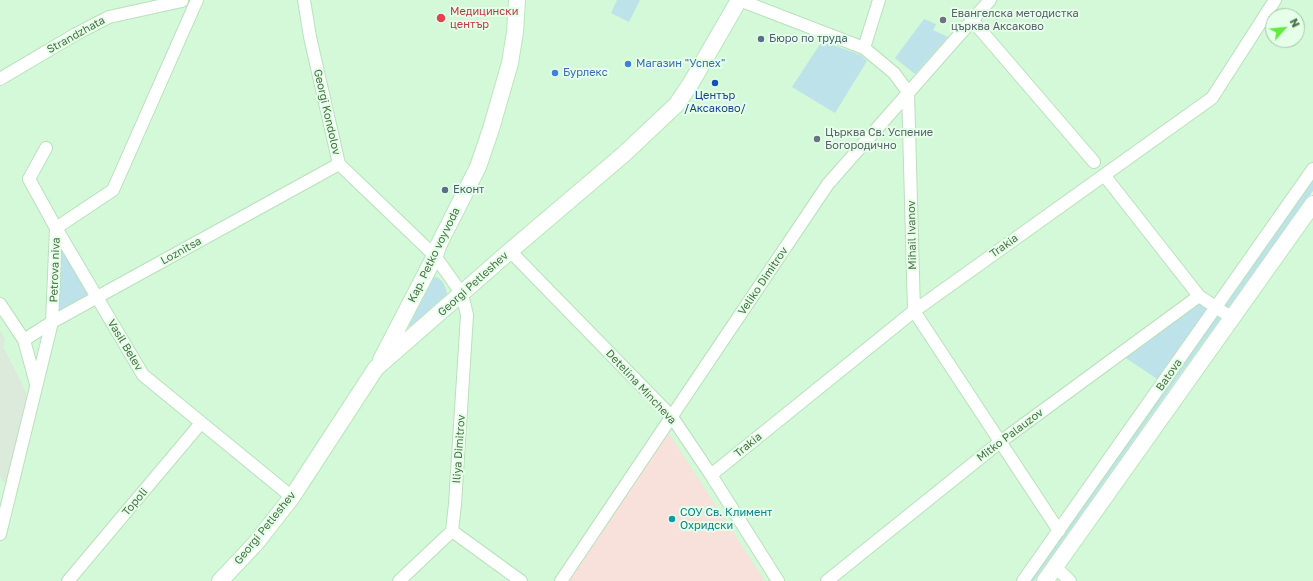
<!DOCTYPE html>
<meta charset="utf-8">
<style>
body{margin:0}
#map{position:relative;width:1313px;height:581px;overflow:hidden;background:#defce4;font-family:"Golos Text",sans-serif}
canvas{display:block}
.north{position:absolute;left:1265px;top:8px;width:40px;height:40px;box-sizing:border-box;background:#e5ffe9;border:1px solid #a7c7a8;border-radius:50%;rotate:63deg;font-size:11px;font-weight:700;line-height:16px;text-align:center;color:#4a7246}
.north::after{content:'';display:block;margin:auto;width:14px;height:18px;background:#63ea40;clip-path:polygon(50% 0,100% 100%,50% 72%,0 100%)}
</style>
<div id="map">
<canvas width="1313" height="581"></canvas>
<div class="north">N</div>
</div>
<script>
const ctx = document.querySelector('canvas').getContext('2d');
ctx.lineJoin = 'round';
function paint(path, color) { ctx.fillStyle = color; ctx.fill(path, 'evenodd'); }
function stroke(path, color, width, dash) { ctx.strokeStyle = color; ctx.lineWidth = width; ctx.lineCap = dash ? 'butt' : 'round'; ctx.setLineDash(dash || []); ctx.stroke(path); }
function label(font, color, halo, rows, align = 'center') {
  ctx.font = font + ' "Golos Text",sans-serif'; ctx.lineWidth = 4; ctx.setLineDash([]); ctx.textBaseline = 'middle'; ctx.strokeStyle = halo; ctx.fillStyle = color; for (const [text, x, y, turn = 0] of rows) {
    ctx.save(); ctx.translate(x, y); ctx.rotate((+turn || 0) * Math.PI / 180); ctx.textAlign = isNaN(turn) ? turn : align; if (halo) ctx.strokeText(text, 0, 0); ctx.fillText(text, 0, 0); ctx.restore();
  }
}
const residential = new Path2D(`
 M0,0H1313V183L1305,193L1313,200V581H0V476L2,481L27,393L4,347L5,339L0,330ZM1273,16H1297V40H1273Z`);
const industrial = new Path2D(`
 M0,330L5,339L4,348L27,393L6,482L2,481L0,476Z`);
const education = new Path2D(`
 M668,432L765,581H569Z`);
const green = new Path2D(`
 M617,0H640L629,22L611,13Z
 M924,19L936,24L933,30L948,37L915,74L895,58Z
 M822,41L861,55L867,61L835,113L792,87Z
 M1313,169V191L1182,372L1034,581H1023L1163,383L1120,354L1199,296L1216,307Z
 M56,228L97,298L52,322Z
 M436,277C443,280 446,287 447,294L410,327L408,324L432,278Z`);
const street = new Path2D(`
 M304,0L310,37L339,164L435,256L462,294L467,315L455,504L452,531L399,581
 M739,0L864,48L894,73L908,92L914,311L1059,531
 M972,20L1094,162
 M864,48L879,0
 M0,79L76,34L109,17L182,1
 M46,148L29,179L56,228L143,375L292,497
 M1104,175L1199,296L1232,318
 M510,251L672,417L711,475L778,581
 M0,304L24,340L36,384
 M24,340L52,322L339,164
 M711,475L914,311L1212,98L1275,0
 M452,531L521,581
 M0,534L52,322L56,228L113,190L197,0
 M1055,567L1070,581
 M68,581L201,423
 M561,581L828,184L990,0
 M827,581L1000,442L1199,296
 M1023,581L1313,169`);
const secondary = new Path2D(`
 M381,360L435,256L438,246L478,167L491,129L510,63L515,32L517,0
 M220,581L256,543L292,497L376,368L510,251L624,154L677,104L691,83L739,0
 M1045,581L1313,204`);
const markers = [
 [441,18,5,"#e0444e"],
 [943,20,4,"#6b7280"],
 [761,39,4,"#5c6f8a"],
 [628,64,4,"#3f7fe0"],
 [555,73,4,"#3f7fe0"],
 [715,83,4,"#1a4fb4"],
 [817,139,4,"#6b7280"],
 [445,190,4,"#5c6f8a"],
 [672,519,4,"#0f9aa8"]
];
const healthNames = [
 ["Медицински",450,12],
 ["център",450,25]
];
const worshipNames = [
 ["Евангелска методистка",951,14],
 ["църква Аксаково",951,27],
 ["Църква Св. Успение",825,133],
 ["Богородично",825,146]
];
const streetNames = [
 ["Strandzhata",76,35,-29],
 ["Georgi Kondolov",327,112,77],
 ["Mihail Ivanov",912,235,-91],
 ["Trakia",1004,246,-36],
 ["Loznitsa",181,251,-29],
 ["Kap. Petko voyvoda",434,255,-64],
 ["Petrova niva",55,270,-88],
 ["Veliko Dimitrov",763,281,-56],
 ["Georgi Petleshev",473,284,-42],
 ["Vasil Belev",125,345,59],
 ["Batova",1169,375,-55],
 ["Detelina Mincheva",641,387,47],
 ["Mitko Palauzov",1010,435,-37],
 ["Trakia",748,445,-39],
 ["Iliya Dimitrov",459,449,-86],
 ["Topoli",135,502,-50],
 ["Georgi Petleshev",265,528,-51]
];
const serviceNames = [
 ["Бюро по труда",769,39],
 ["Еконт",453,190]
];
const shopNames = [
 ["Магазин \"Успех\"",636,64],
 ["Бурлекс",563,73]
];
const transitNames = [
 ["Център",715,96],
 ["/Аксаково/",715,109]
];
const cultureNames = [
 ["СОУ Св. Климент",680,513],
 ["Охридски",680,526]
];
paint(residential, '#d3f9d8');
paint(industrial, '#dbeadb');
paint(education, '#f8e1db');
paint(green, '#bde2e9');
stroke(street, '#bae0bc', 14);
stroke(secondary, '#bae7bc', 18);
stroke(street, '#fff', 12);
stroke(secondary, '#fff', 16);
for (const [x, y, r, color] of markers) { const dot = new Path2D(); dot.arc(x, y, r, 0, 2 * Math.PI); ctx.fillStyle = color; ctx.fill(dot); stroke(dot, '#e5ffe9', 1.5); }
label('11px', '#be3a42', '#e5ffe9', healthNames, 'left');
label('11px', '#5b616d', '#e5ffe9', worshipNames, 'left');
label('11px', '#4a7246', '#e5ffe9', streetNames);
label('11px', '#4e5e75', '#e5ffe9', serviceNames, 'left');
label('11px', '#366cbe', '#e5ffe9', shopNames, 'left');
label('11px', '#164399', '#e5ffe9', transitNames);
label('11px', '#0d838f', '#e5ffe9', cultureNames, 'left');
</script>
